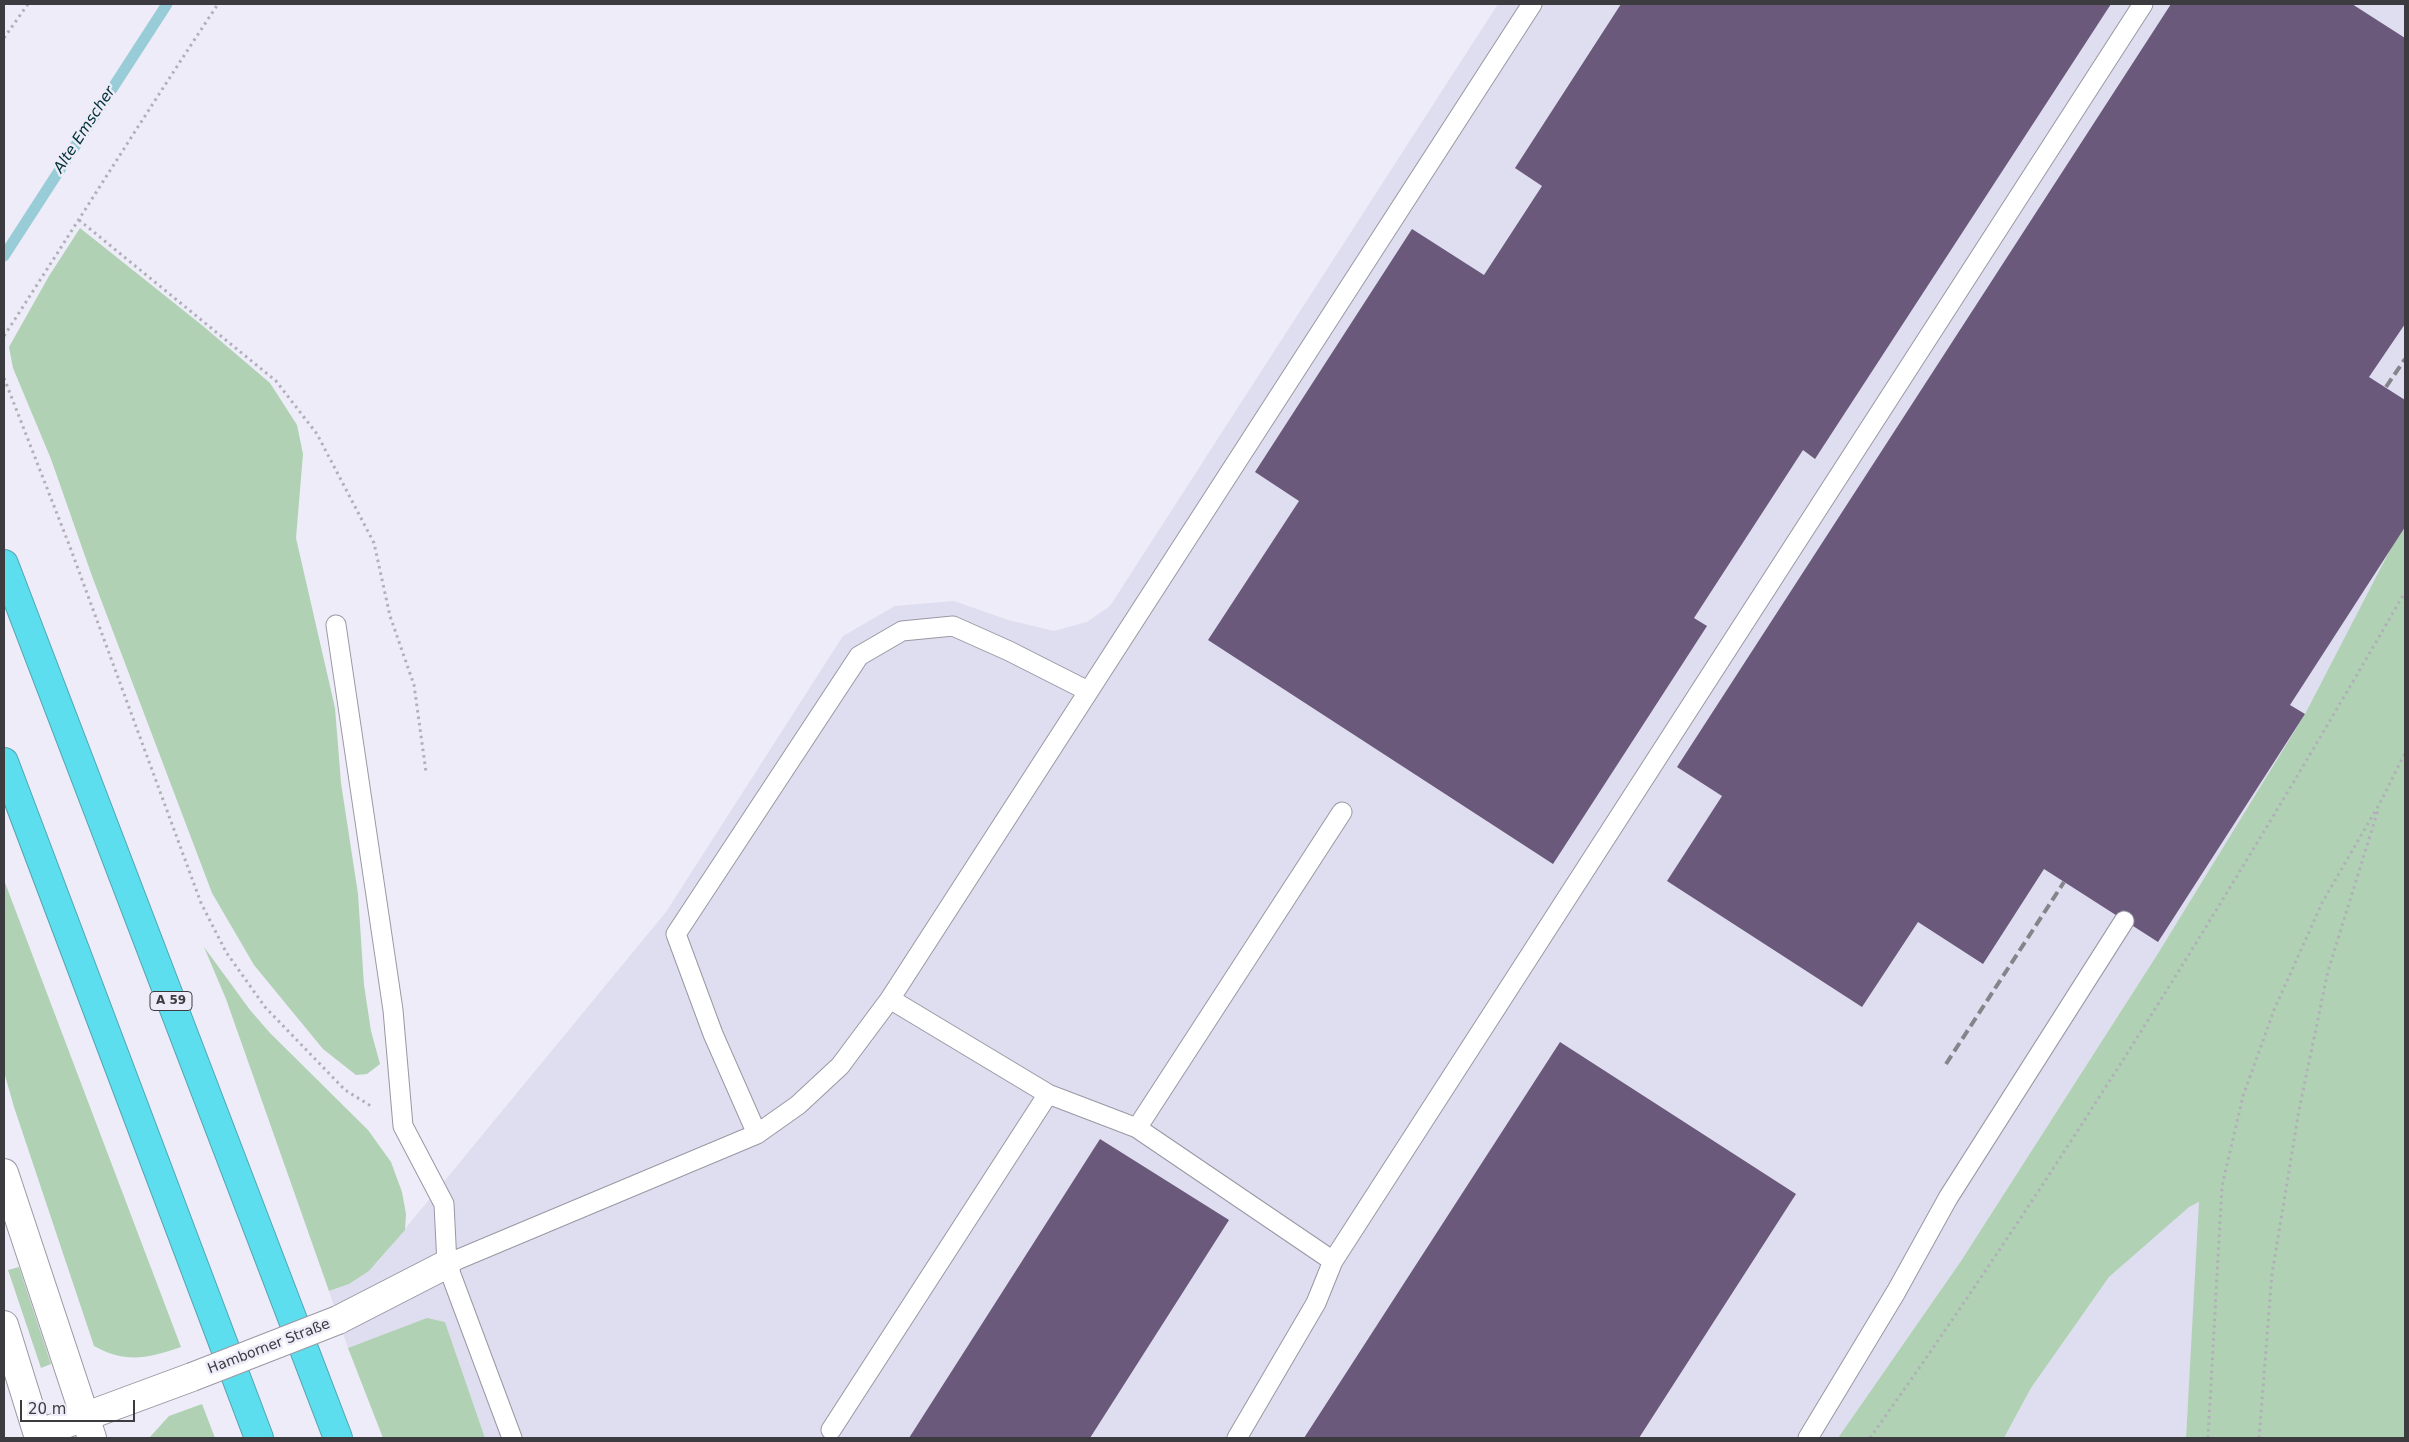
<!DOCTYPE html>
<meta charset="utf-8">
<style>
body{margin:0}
#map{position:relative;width:2409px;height:1442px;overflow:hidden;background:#edecf8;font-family:"DejaVu Sans",sans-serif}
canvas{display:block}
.frame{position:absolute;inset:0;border:5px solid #3c3c40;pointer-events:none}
.scale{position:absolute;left:20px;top:1400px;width:115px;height:22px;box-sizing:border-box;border:2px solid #3c3c40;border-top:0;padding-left:6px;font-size:15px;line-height:18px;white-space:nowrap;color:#3c3c40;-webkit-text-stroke:4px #edecf8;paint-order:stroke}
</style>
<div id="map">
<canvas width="2409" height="1442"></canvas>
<div class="frame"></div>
<div class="scale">20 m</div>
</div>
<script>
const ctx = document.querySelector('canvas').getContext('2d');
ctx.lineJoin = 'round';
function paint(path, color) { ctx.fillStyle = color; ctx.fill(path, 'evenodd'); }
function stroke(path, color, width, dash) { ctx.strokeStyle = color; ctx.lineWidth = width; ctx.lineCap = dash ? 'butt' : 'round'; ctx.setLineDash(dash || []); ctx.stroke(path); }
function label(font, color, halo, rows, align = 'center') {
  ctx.font = font + ' "DejaVu Sans",sans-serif'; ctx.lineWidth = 5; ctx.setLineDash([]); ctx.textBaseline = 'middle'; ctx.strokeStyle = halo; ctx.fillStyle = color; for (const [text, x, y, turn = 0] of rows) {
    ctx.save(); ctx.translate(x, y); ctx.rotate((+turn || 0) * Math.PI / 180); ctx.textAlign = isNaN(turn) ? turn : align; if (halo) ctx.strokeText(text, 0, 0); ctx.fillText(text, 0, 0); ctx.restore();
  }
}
const built = new Path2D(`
 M1498,4H2405V521L2305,714L2157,955L1961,1261L1838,1438H485L445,1322L427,1319L348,1348L329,1291L349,1284L369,1271L381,1258L666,912L843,636L895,606L954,601L1008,620L1054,631L1087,622L1110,606Z
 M2200,1202L2186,1438H2004L2031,1388L2109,1277L2189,1206Z`);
const green = new Path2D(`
 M80,228L203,326L270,383L297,425L303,454L296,538L335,708L341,783L358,894L364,985L371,1031L380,1064L367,1074L356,1075L323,1049L254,965L212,893L92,576L51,459L13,368L9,347L49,276Z
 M2405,521V1438H2186L2199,1202L2189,1207L2109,1277L2031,1388L2004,1438H1838L1961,1261L2157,955L2305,714Z
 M4,880L181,1347C148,1358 126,1364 94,1346L14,1107L4,1072Z
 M204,947L250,1010L270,1033L368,1130L391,1162L402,1192L406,1214L405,1230L369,1271L349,1284L329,1291L226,999Z
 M19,1267L51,1364L41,1368L8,1270Z
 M427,1318L445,1322L485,1438H383L348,1348Z
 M202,1404L215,1438H149L169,1416Z`);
const stream = new Path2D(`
 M4,256L167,4`);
const building = new Path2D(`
 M1621,4H2111L1815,459L1803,450L1694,618L1707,626L1553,864L1208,640L1299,501L1255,472L1412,229L1484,275L1542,186L1515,168Z
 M2171,4H2352L2405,38V324L2369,377L2405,400V527L2290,705L2305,714L2158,942L2044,869L1983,964L1918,922L1862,1007L1667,881L1722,796L1677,767Z
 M1560,1042L1796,1194L1639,1438H1304Z
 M1100,1139L1229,1220L1090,1438H909Z`);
const path = new Path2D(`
 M4,38L28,4
 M79,220L276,381L317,434L374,543L390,616L414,685L426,772
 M4,336C76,225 145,114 218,4
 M4,378L70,547L201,903L226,952L265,1007L345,1090L371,1106
 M1870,1438C2063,1166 2238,881 2405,592
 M2208,1438L2222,1186L2243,1096L2274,1010L2322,903L2381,801L2405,753
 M2259,1438L2272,1274L2299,1110L2328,971L2379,807`);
const service = new Path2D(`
 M336,625L393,1010L403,1126L444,1204L447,1264L512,1438
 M890,999L1048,1094L1137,1128L1333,1261L2143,4
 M1137,1128L1342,812
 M757,1134L713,1034L676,934L859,656L902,631L953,626L1009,651L1088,691
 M447,1264L757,1134L798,1105L840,1066L890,999L1532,4
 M831,1430L1048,1094
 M1237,1438L1316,1303L1333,1261
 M1808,1438L1896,1292L1948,1198L2124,921`);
const minor = new Path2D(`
 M338,1320L447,1264
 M38,1434L192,1377`);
const tertiary = new Path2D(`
 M4,1173L92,1438
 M4,1325L39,1438`);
const motorway = new Path2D(`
 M4,564L338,1438
 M4,762L259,1438`);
const rail = new Path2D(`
 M2386,387L2405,359
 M1946,1064L2064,882`);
const minorBridge = new Path2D(`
 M192,1377L338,1320`);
const shields = [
 [171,1001,42]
];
const shieldNames = [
 ["A 59",171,1001]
];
const streetNames = [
 ["Hamborner Straße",269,1347,-21]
];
const waterNames = [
 ["Alte Emscher",85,130,-57]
];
paint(built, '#dfddf0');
paint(green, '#b0d1b4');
stroke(stream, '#98ccd7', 11);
paint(building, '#6a597a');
stroke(service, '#9998a3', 21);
stroke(minor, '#9998a3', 30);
stroke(tertiary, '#9998a3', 30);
stroke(motorway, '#51a5b2', 30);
stroke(path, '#b1b0b9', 3, [2.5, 4]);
stroke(service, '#fff', 19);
stroke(minor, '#fff', 28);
stroke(tertiary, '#fff', 28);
stroke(motorway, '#5ddeef', 28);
stroke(rail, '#84848b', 4, [10, 5]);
stroke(minorBridge, '#9998a3', 30, []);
stroke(minorBridge, '#fff', 28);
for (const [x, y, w] of shields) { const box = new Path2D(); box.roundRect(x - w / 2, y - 9.5, w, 19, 4); ctx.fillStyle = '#edecf8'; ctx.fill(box); stroke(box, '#3c3c40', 1); }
label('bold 12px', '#3c3c40', null, shieldNames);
label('14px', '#3c3c40', '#edecf8', streetNames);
label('italic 15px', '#003139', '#edecf8', waterNames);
</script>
